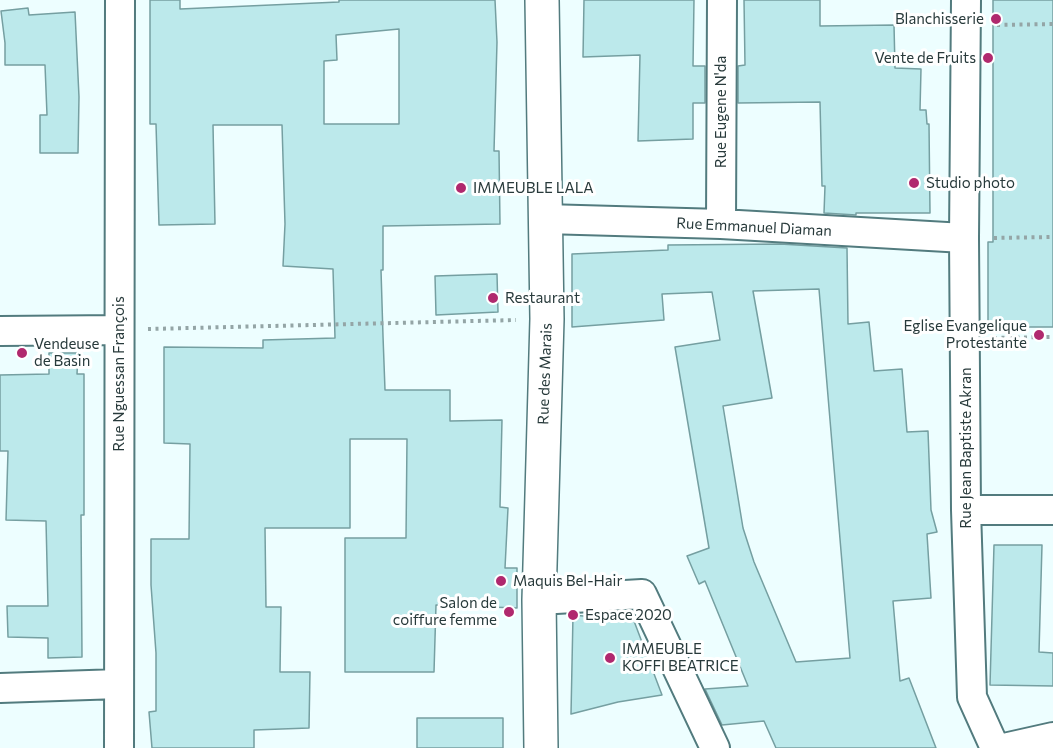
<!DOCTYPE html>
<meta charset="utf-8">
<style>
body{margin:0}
canvas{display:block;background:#edfeff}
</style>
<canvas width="1053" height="748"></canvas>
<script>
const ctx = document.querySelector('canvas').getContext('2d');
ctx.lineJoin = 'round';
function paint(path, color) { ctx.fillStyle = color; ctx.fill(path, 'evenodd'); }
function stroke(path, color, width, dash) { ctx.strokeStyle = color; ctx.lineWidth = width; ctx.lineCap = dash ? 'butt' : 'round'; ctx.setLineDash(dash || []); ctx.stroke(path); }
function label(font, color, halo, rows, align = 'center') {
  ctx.font = font + ' Commissioner,sans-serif'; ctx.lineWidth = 6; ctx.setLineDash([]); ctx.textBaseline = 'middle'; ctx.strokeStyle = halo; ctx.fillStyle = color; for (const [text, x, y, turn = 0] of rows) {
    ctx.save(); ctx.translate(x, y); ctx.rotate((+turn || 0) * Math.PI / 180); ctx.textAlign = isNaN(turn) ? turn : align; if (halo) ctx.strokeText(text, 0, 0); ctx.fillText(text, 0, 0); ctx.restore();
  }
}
const building = new Path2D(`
 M150,0H180V9L339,2V0H495L497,42L494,151H499L500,224L383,226V270H381L383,336L385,390H450V421L502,420L500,507L508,508L505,568H517V608L436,605L434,672H345V538H406L407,439H350V528H265L266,607H281L280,672H310L309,728L254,730V748H152L149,712L156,711V653L151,585V539H189L190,444L164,443V347L263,348V340L335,338L333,269L283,266L285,224L282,125H213L215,224L159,225L156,124H150ZM399,29V124H324V61L337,60L336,35Z
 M584,0H694L693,66H705V103H693V139L638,141L640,55L583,57Z
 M744,0H820V26L894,25L895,68L921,69L920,110H926L927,124H929L930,213H856V215L824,213L825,186H822L820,102L738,103V66L745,65Z
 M993,0H1053V327H988V242H993Z
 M28,8L29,15L75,12L79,97L78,153H40V115H47L45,65H5V43L1,11Z
 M780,244L847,248L848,324L869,322L874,371L902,369L907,432L928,431L931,510L937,532L927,534L931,598L893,601L900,681L909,678L936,748H776L764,721L722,725L705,689L748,686L705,581L699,584L687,556L709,548L675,347L720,340L712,292L662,294L664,320L572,327V254L668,250V245ZM819,289L850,658L796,662L754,562L743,528L723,406L772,398L753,291Z
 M497,274L498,312L436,315L435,276Z
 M49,353H78L77,374H84V515H81L82,657L48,658V638L8,637L7,606H48L46,521L6,520L8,451H0V375L49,374Z
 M994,545H1042L1039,652L1053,653V686L990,685Z
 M573,615L634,621L662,695L618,702L571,714Z
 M417,718H503V748H417Z`);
const path = new Path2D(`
 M997,25L1053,24
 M994,238L1053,237
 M148,329L516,320
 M994,338L1053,337`);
const street = new Path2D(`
 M966,0L964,238L966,510L972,697L995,748
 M545,219L721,224L964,238
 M721,224L722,0
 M0,331L119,330
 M966,510H1053
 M539,600L642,594L715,748
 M0,688L119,684
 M119,748L120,0
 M1004,748L1053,737`);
const secondary = new Path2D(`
 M541,748L539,600L547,319L542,0`);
const markers = [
 [996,19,6,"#b0296e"],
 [988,58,6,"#b0296e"],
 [914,183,6,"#b0296e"],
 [461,188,6,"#b0296e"],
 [493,298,6,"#b0296e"],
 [1039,335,6,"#b0296e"],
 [22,353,6,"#b0296e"],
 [501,581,6,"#b0296e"],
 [509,612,6,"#b0296e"],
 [573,615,6,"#b0296e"],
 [610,658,6,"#b0296e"]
];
const poiNames = [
 ["Blanchisserie",984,19,"right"],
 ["Vente de Fruits",976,58,"right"],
 ["Studio photo",926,183],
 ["IMMEUBLE LALA",473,188],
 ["Restaurant",505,298],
 ["Eglise Evangelique",1027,326,"right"],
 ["Protestante",1027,343,"right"],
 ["Vendeuse",34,344],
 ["de Basin",34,361],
 ["Maquis Bel-Hair",513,581],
 ["Salon de",497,603,"right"],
 ["coiffure femme",497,620,"right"],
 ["Espace 2020",585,615],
 ["IMMEUBLE",622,649],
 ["KOFFI BEATRICE",622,666]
];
const streetNames = [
 ["Rue Eugene N'da",721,112,-90],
 ["Rue Emmanuel Diaman",754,227,3],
 ["Rue Nguessan François",119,374,-90],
 ["Rue des Marais",545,374,-88],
 ["Rue Jean Baptiste Akran",966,448,-90]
];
paint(building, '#bce9eb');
stroke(building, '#759fa1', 1.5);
stroke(street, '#527b7e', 32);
stroke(secondary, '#527b7e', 36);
stroke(path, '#94a5a6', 4, [3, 4.5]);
stroke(street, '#fff', 28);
stroke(secondary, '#fff', 33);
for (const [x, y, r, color] of markers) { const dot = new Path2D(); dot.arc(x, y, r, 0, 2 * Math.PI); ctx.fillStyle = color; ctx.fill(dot); stroke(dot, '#fff', 2); }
label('15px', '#283a3b', '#fff', poiNames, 'left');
label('15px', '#283a3b', '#fff', streetNames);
</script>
